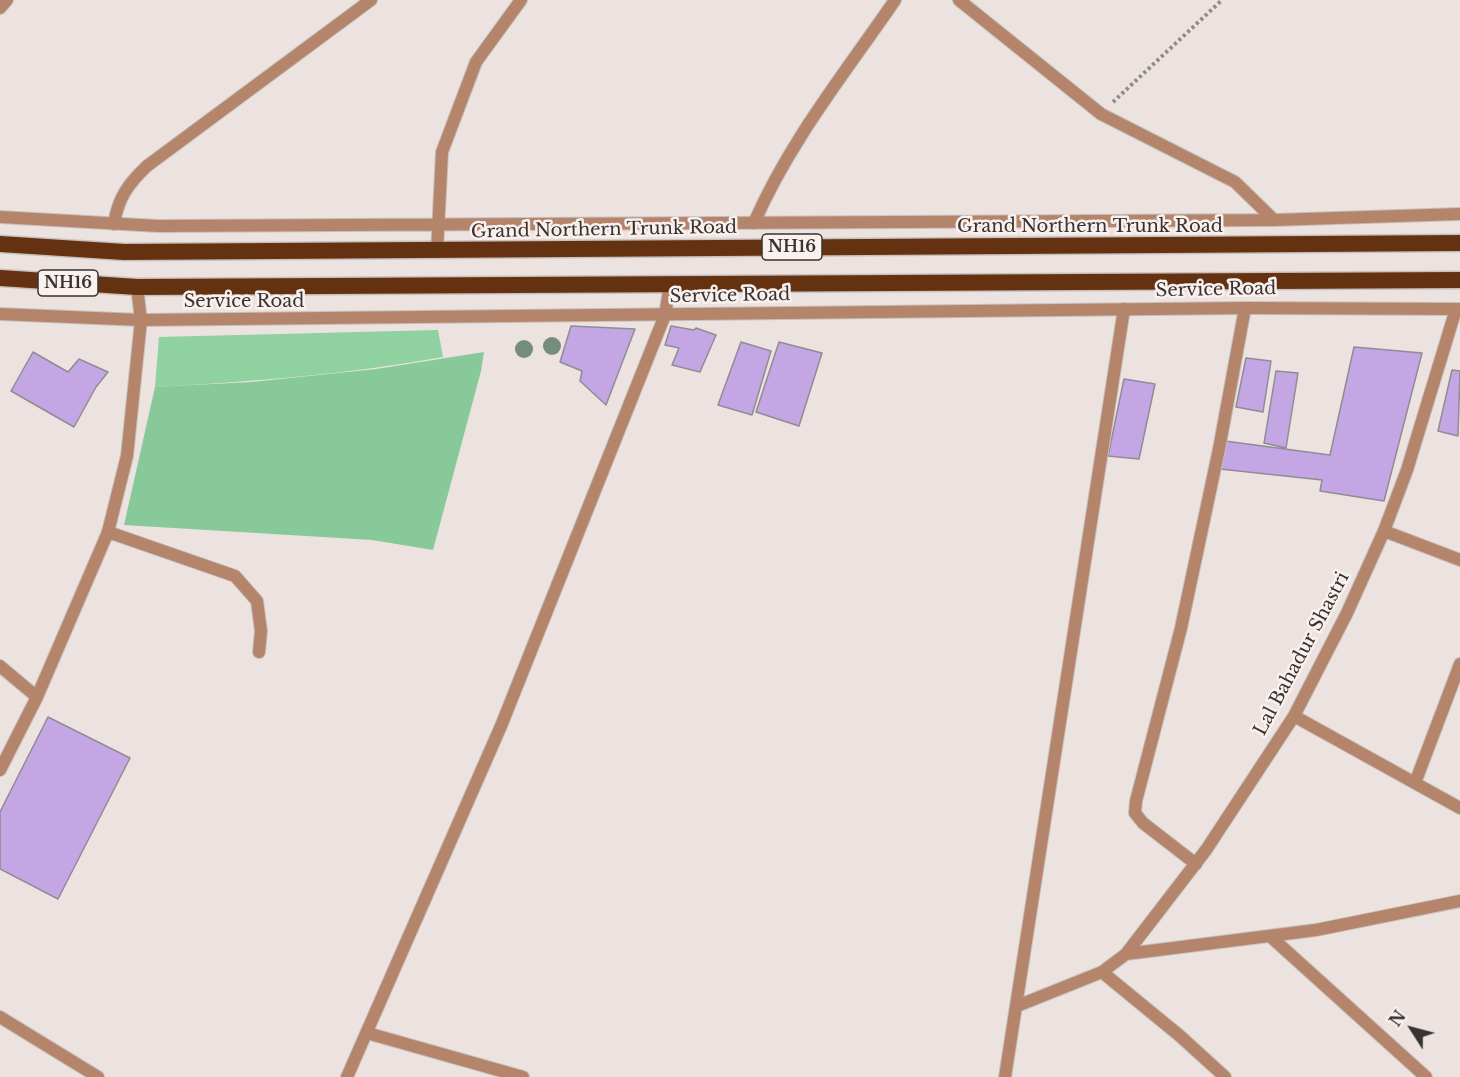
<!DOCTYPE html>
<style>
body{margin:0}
#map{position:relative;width:1460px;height:1077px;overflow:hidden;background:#ece3e0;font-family:"Libre Baskerville",serif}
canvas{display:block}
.north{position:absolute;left:1382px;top:999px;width:60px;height:60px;-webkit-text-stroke:4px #faf0ed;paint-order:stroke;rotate:306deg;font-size:16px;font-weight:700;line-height:24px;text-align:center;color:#363332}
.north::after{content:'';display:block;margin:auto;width:21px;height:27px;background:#363332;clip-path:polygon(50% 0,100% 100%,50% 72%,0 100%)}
</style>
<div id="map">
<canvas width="1460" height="1077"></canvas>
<div class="north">N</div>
</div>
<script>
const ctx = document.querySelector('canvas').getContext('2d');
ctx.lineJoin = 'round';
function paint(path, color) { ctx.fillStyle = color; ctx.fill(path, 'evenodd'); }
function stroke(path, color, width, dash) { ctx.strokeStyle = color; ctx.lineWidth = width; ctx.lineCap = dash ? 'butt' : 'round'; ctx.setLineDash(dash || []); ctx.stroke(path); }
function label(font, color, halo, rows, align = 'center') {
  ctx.font = font + ' "Libre Baskerville",serif'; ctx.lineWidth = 5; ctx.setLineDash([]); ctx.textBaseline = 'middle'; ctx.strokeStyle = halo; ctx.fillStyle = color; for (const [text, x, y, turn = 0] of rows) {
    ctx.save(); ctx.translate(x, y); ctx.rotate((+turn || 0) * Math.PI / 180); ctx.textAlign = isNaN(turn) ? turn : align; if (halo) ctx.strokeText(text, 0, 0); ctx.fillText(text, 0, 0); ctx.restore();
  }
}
const green = new Path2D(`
 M438,330L443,357C348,374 252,382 155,387L159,337Z`);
const forest = new Path2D(`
 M484,352L481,371L433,550L372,540L124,525L155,387L251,382L376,369Z`);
const building = new Path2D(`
 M571,326L635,329L606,405L580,381L582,371L560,362Z
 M671,326L694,330L696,328L716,335L700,372L672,365L679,348L665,345Z
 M741,342L771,351L752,415L718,405Z
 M779,342L822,353L799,426L756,412Z
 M1354,347L1422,353L1384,501L1320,491L1322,480L1220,469L1225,441L1330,455Z
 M33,352L68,372L79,359L108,372L96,387L74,427L11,391Z
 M1246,358L1271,361L1263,412L1236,407Z
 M1452,370L1460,371L1458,436L1438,431Z
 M1276,371L1298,373L1286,448L1264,443Z
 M1124,379L1155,384L1139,459L1108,456Z
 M48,717L130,758L58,899L0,869V812Z`);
const path = new Path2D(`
 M1113,102L1222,0`);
const service = new Path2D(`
 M108,532L235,576L257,601L261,631L259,652
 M0,1017L98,1077`);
const minor = new Path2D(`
 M959,0L1101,114L1235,182L1274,220
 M0,8L7,0
 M754,223C789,142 845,73 895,0
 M114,224C118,198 128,184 147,166L371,0
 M1384,531L1460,560
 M0,666L37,697
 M1294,716L1460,808
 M0,770L37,697L108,532L127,456L141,320L137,287
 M1415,783L1460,664
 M1196,864L1143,823L1135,813L1136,801L1181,628L1219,449L1245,308
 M1271,937L1426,1077
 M1126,954L1316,930L1460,901
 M1102,972L1180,1036L1225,1077
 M1017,1006L1102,972L1126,954L1206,850L1294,716L1347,613L1384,531L1407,470L1456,309
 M367,1033L523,1077
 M347,1077L501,726L665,315L670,284
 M1005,1077L1124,309`);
const tertiary = new Path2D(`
 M0,217L158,226L1274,220L1460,214
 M437,251L442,152L476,62L521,0
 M0,314L141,320L1245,308L1460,309`);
const trunk = new Path2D(`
 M0,244L124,252L1460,243
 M0,278L137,287L1460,280`);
const trees = [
 [552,346],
 [524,349]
];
const shields = [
 [792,247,60],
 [68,283,60]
];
const shieldNames = [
 ["NH16",792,247],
 ["NH16",68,283]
];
const streetNames = [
 ["Grand Northern Trunk Road",1090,227],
 ["Grand Northern Trunk Road",604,230,-1],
 ["Service Road",1216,290,-1],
 ["Service Road",730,296,-1],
 ["Service Road",244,302],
 ["Lal Bahadur Shastri",1302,654,-62]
];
paint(green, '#90d1a2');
paint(forest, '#88c99a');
paint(building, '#c4a6e5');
stroke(building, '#8f8c93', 1.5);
stroke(service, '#c8c0bd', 14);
stroke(minor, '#c8c0bd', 14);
stroke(tertiary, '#c8c0bd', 14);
stroke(trunk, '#c8c0bd', 19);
stroke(path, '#908a88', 4, [3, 3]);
stroke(service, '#b4856b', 12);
stroke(minor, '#b4856b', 12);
stroke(tertiary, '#b4856b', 12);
stroke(trunk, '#643210', 16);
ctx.fillStyle = '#768d7b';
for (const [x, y] of trees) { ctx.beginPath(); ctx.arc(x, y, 9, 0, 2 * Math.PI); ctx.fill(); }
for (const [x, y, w] of shields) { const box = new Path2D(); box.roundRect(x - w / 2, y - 13, w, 26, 4.5); ctx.fillStyle = '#faf0ed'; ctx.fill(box); stroke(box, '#363332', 1.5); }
label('bold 16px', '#363332', null, shieldNames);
label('18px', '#363332', '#faf0ed', streetNames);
</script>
